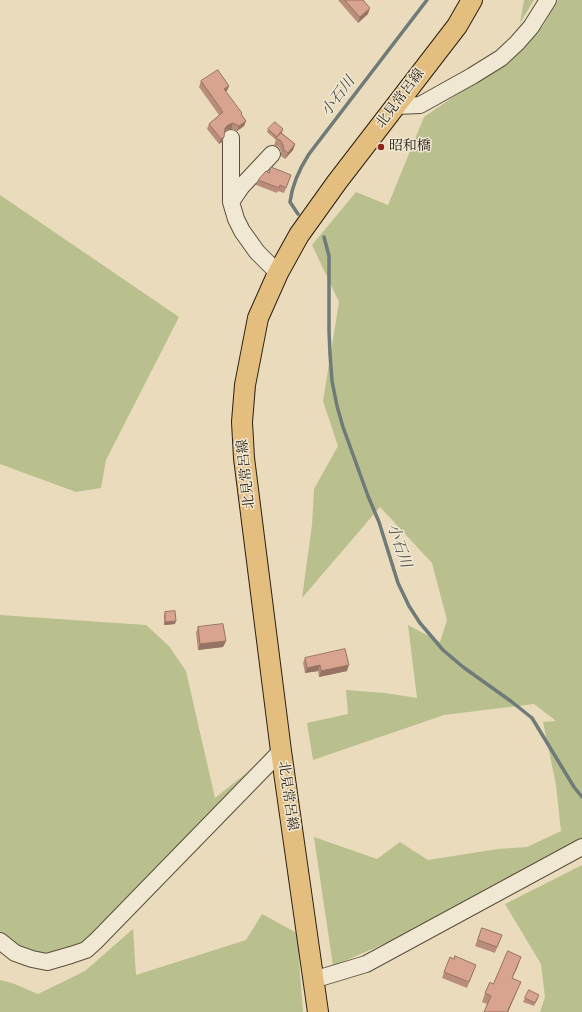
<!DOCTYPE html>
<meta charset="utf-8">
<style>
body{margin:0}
canvas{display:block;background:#e9dbbb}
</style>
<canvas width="582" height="1012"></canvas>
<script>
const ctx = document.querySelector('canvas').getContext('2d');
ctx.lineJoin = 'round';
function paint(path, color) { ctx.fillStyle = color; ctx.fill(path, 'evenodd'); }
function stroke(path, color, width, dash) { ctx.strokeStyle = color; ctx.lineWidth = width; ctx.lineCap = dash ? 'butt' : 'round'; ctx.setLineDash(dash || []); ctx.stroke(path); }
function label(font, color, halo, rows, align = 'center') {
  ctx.font = font + ' "IM FELL Double Pica","Noto Serif JP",serif'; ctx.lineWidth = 3; ctx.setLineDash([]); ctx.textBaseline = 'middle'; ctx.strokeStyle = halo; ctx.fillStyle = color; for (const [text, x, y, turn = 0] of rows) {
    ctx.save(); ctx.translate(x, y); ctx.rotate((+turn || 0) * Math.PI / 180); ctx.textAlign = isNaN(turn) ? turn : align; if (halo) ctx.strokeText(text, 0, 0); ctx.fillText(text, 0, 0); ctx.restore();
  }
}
const green = new Path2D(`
 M524,0H534L520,23Z
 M558,0H582V842L462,910L333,966L314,837L377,859L400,842L428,860L498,849L527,847L561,831L556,785L543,722L556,721L534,704L444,715L313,760L307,723L348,714L346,690L385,693L417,698L408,625L440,642L447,620L432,563L380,507L302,598L312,525L314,489L338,446L323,401L339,302L312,245L356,192L388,205L424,117L516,54L543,26Z
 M0,195L179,317L106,460L101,488L76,492L0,464Z
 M0,615L146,625L169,646L186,671L215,798L249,771L246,783L80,950L49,958L21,950L0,933Z
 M582,865V1012H540L545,997L541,964L505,904Z
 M262,914L297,933L303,1012H0V980L12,983L38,994L85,971L133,929L136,975L246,940Z`);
const stream = new Path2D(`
 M298,214L290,202C292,185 300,168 309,154L427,0
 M324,237L329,256V331L330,354L332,381L337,406L343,427L368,496L379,522L398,583L409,606L420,623L443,650L463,667L512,702L532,718L574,787L582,797`);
const minor = new Path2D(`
 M396,106L420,105L472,76L501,58L517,43L531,27L548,0
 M231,138V202L236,219L242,231L257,252L278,273
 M231,202L242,186L272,154
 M0,941L15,953L32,959L47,962L71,955L86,950L96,941L281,751
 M313,980L366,964L582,847`);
const major = new Path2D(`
 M318,1012L281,751L244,458L242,422L245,385L258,318L278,273L299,235L337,182L457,26L472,0`);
const wall = new Path2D(`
 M338,0H363L368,14L358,23Z
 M201,81L229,86L226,92L246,121L244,126L237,131L231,129L226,130L224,132V137L222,142L219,144L207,129L209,124L219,115L199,87Z
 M268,129H283L282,133L295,144L293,150L285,159L281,156V152L279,147L274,145L276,140L267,132Z
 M269,173L291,175L284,193L278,191L277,193L256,185L258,180Z
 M165,612L175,624L164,625V615Z
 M198,627L226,641L223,647L198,650L196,633Z
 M305,658L347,671L319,677L318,671L305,673L303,663Z
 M482,928L502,935L495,953L475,946Z
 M454,959L476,965L467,988L442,978L444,972Z
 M518,966L512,978L517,991L508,1012H484L487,1004L482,1002L485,993Z
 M525,998H538L534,1006L523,1002Z`);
const shadedWall = new Path2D(`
 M370,8L368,14L358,23L360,17Z
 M229,86L227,91L222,95L224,89Z
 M246,121L244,126L237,131L239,126Z
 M233,123L231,129L226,130L223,134L225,128L228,125Z
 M224,137L222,142L219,144L221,139Z
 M295,144L293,150L285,159L288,153Z
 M176,621L175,624L164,625L165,622Z
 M226,641L223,647L198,650L200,644Z
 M320,665L318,671L305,673L307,668Z
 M349,665L347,671L319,677L321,671Z
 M521,957L518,966L508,987L512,978Z
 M521,982L508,1012H507Z`);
const building = new Path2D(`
 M345,0H363L370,8L360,17Z
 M218,70L229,86L224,89L242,113L241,114L246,121L239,126L233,123L228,125L225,128L224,137L221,139L209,124L223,112L201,81Z
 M275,122L283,129L277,137L268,129Z
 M281,133L295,144L288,153L284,150L283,145L281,141L276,138Z
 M271,167L291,175L286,188L280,185L279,188L258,180L266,171L269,173Z
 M175,611L176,621L165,622V612Z
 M223,624L226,641L200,644L198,627Z
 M345,649L349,665L321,671L320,665L307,668L305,658Z
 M482,928L502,935L497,947L478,940Z
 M508,951L521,957L512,978L521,982L507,1012H484L491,996L485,993L490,982L493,984Z
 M455,956L476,965L469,982L444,972L450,957L454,959Z
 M529,990L539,995L535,1003L525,998Z`);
const markers = [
 [381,147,4,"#8f2418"]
];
const streetNames = [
 ["北見常呂線",401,99,-53],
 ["北見常呂線",247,474,-96],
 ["北見常呂線",287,796,82]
];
const poiNames = [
 ["昭和橋",389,147]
];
const waterNames = [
 ["小石川",339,97,-53],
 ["小石川",398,546,71]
];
paint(green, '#b9c08e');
stroke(stream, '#6f7b79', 3.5);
stroke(minor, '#594f3e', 18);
stroke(major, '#292014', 22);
stroke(minor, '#f1e8d3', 16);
stroke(major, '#e4be7e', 20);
paint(wall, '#ba8d7b');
paint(shadedWall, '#977364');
paint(building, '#d8a48f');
stroke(building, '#977364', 1);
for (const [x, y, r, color] of markers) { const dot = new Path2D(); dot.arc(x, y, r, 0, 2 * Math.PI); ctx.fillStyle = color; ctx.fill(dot); stroke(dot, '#f1e8d3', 1.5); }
label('14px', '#292014', '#f1e8d3', streetNames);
label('14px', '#292014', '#f1e8d3', poiNames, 'left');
label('italic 15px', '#4c4e46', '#f1e8d3', waterNames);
</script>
